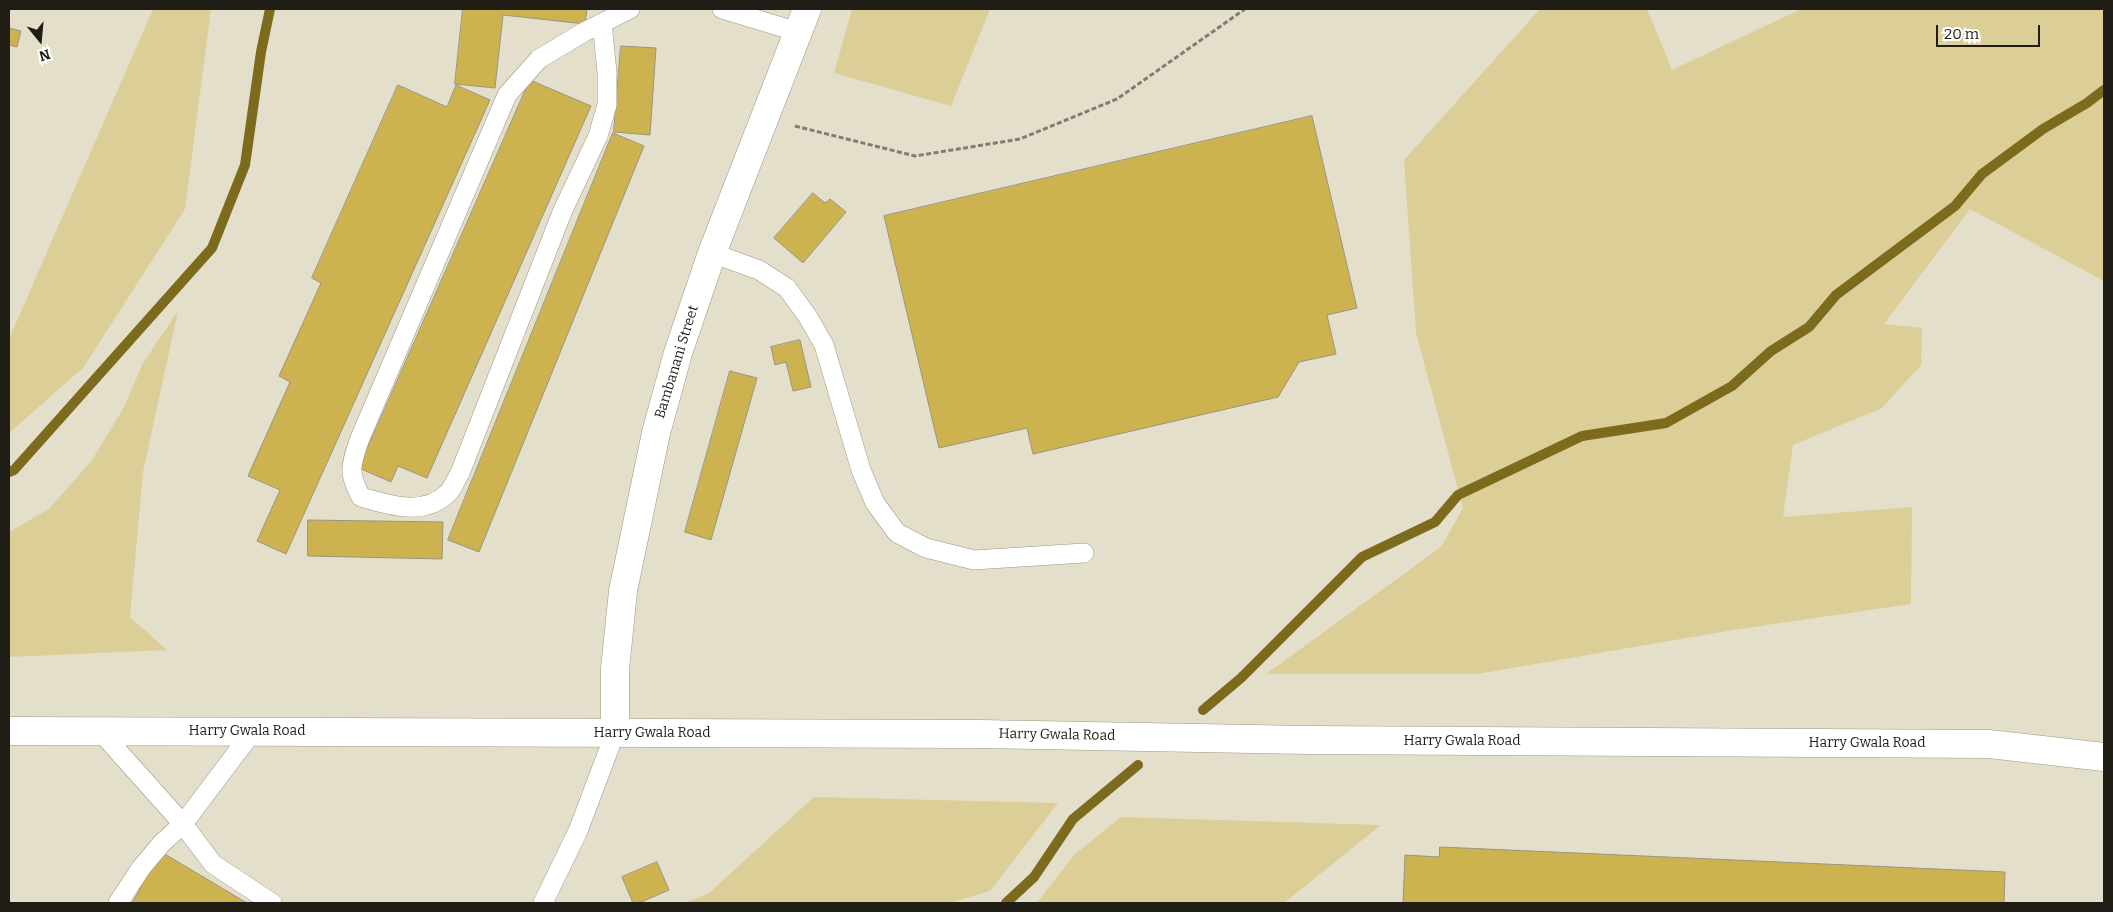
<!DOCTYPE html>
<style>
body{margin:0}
#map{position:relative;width:2113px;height:912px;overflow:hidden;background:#e4dfcb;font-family:Bitter,serif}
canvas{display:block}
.frame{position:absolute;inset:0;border:10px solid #1f1d16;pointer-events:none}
.north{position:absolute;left:15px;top:15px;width:50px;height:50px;-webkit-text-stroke:4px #fff;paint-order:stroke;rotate:163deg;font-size:14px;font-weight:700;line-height:20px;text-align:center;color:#1f1d16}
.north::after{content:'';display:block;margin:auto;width:18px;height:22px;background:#1f1d16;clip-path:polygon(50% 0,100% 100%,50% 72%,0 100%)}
.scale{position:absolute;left:1936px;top:25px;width:104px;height:22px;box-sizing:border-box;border:2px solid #1f1d16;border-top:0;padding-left:6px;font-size:15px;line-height:18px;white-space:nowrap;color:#1f1d16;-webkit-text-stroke:4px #fff;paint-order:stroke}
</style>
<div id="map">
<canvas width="2113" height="912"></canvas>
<div class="frame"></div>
<div class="north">N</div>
<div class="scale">20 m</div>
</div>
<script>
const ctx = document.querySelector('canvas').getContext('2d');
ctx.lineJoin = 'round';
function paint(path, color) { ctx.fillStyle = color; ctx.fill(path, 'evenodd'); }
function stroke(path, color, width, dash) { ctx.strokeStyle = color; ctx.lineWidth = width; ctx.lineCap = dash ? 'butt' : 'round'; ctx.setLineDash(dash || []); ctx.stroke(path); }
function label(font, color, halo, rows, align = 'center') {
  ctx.font = font + ' Bitter,serif'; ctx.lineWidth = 5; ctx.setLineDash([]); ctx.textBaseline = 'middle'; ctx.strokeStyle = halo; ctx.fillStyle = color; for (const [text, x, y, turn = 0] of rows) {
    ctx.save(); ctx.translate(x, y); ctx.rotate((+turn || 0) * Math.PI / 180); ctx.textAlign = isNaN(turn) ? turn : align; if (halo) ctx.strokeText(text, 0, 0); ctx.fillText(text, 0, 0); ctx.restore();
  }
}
const green = new Path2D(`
 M153,9H211L185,209L83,368L9,433V339Z
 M852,9H990L951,106L834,73Z
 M1540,9H1647L1672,70L1801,9H2104V281L1970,209L1884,324L1922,328L1921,365L1882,408L1793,445L1783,517L1912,507L1911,604L1733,630L1477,674H1266L1441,547L1463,508L1416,333L1404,160Z
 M178,311L143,472L130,617L167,650L9,657V532L49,509L92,460L123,409L143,363Z
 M814,797L1058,803L990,891L950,903H685L709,893Z
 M1121,817L1381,825L1284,903H1037L1074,855Z`);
const stream = new Path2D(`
 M9,472L14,470L212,248L245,165L261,52L270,9
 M1203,710L1241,678L1362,557L1435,522L1458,495L1582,436L1666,423L1732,386L1771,351L1809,327L1836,295L1955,206L1982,174L2043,129L2087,103L2104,90
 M1006,903L1034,877L1073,819L1138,765`);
const building = new Path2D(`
 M463,9H587L585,24L503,15L495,88L455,84Z
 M9,28L21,31L17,47L9,45Z
 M621,46L656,48L650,135L614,132Z
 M530,80L591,106L427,478L398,466L391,482L359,468Z
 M398,85L447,107L456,85L490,100L286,554L257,541L280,490L248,476L290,382L279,376L321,283L312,278Z
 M1312,116L1357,308L1327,315L1336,354L1299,362L1278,397L1033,454L1027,428L939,448L884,216Z
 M613,133L644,146L479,552L448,540Z
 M813,193L825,203L830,199L846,212L803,263L774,238Z
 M800,340L811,387L793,391L786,362L775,365L771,347Z
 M730,371L757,378L711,540L685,532Z
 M308,520L443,522L442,559L308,556Z
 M1440,847L2005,872L2004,903H1403L1405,855L1439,857Z
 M158,850L247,903H132L140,889L136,886Z
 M657,862L669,890L639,903H633L622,877Z`);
const path = new Path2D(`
 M795,126L915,156L1020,139L1117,99L1245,9`);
const service = new Path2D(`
 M722,9L798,32
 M602,23L607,72V105L598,136L563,210L460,473C456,479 453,488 448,493C424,517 388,505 361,497C347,471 351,465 360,438L507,95L539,59L584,32L630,9
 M712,253L759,270L787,288L808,317L824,345L861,470L875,503L897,533L926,548L974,560L1084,553
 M100,731L183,824L213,864L272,903
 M118,903L141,868L162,843L183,824L253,731
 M543,903L578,831L615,733`);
const minor = new Path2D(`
 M615,733V669L623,591L656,433L678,353L712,253L807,9`);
const secondary = new Path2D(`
 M9,731L980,734L1307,740L1989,744L2104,757`);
const streetNames = [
 ["Bambanani Street",677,362,-73],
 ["Harry Gwala Road",247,731],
 ["Harry Gwala Road",652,733],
 ["Harry Gwala Road",1057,735,1],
 ["Harry Gwala Road",1462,741],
 ["Harry Gwala Road",1867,743]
];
paint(green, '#dcce97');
stroke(stream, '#7d6b1d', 10);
paint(building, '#ccb34f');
stroke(building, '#999481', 1);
stroke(service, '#9c9784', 20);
stroke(minor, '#9c9784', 29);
stroke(secondary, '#9c9784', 29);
stroke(path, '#817d70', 3, [5, 2.5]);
stroke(service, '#fff', 19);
stroke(minor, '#fff', 28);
stroke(secondary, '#fff', 28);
label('14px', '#1f1d16', '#fff', streetNames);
</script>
